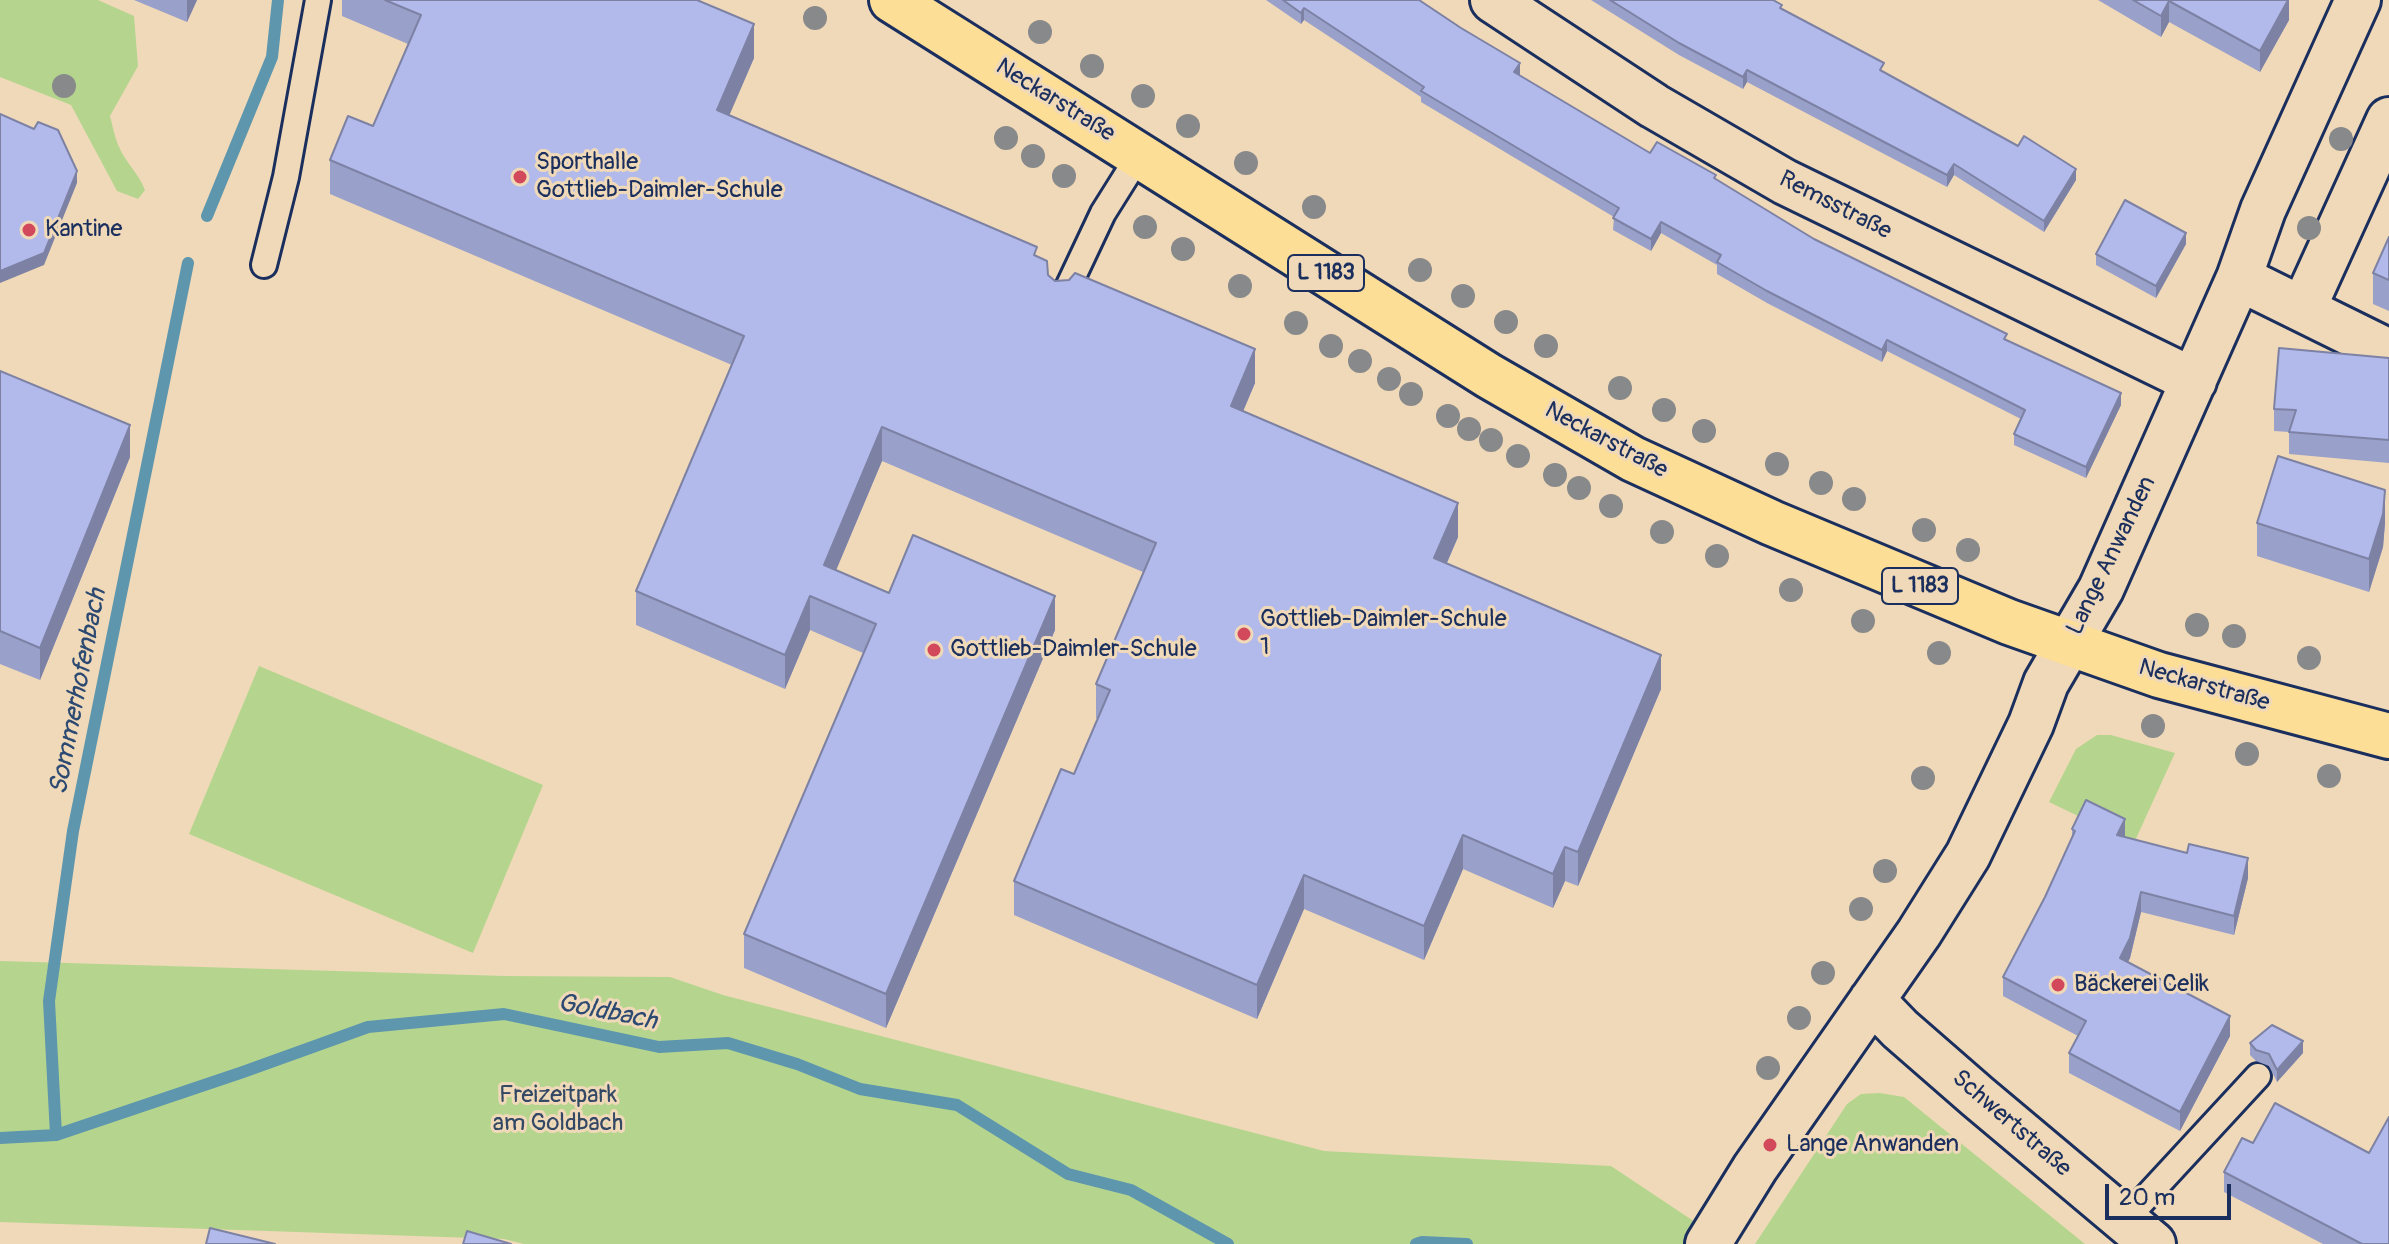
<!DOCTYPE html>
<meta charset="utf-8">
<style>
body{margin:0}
#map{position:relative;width:2389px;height:1244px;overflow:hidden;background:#f0d9b8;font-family:Pangolin,sans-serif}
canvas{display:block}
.scale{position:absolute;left:2105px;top:1184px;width:126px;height:36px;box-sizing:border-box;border:4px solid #1b2f5e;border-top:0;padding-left:10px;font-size:24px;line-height:28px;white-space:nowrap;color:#1b2f5e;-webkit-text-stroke:6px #f0d9b8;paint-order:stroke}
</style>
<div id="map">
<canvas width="2389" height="1244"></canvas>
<div class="scale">20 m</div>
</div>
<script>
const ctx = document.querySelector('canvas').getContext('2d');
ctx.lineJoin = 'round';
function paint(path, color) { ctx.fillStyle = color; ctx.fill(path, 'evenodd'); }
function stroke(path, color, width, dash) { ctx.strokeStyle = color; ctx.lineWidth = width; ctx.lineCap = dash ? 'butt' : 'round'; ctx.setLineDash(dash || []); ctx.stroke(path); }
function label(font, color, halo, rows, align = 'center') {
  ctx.font = font + ' Pangolin,sans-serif'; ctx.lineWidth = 6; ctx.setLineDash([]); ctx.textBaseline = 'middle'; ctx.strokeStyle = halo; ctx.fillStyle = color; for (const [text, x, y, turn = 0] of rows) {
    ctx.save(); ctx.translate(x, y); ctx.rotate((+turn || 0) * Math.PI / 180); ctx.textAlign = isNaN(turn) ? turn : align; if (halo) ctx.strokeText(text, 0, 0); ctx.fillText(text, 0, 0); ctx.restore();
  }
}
const green = new Path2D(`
 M0,0H98L134,16L138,66L110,116C113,127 115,139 120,149C127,164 139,174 145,190L138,199L117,191L71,105L0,77Z
 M259,666L543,785L473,953L189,834Z
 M2097,735H2111L2175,753L2134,843L2049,802L2076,749Z
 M0,961L505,976L670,977L723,995L1324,1151L1611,1166L1728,1244H524L504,1239L0,1222Z
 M1880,1093L1904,1097L2085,1244H1755L1847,1104L1861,1094Z`);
const stream = new Path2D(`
 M207,216L272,57L278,0
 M56,1135L49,1001L73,831L188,263
 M0,1138L56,1135L243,1072L368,1027L504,1014L659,1047L728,1043L797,1064L860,1089L957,1105L1068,1174L1131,1190L1228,1244
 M1416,1244L1422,1242L1467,1244`);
const service = new Path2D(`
 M264,265L286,177L318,0
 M1062,300L1103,213L1140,154
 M2124,1221L2258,1076`);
const minor = new Path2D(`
 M1493,0L1654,106L1785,182L2194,381
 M2239,278L2389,352
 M2303,309L2389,120
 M1872,1000L1900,1029L1978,1097L2153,1244
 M1708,1244L1755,1168L1919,933L1968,855L2031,724L2046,683L2101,589L2239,278L2263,210L2358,0`);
const primary = new Path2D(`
 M892,0L1489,376L1633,459L1772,523L2009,622L2159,675L2389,736`);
const trees = [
 [815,18],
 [1040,32],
 [1092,66],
 [64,86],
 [1143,96],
 [1188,126],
 [1006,138],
 [2341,139],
 [1033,156],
 [1246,163],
 [1064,176],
 [1314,207],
 [1145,227],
 [2309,228],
 [1183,249],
 [1420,270],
 [1240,286],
 [1463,296],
 [1506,322],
 [1296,323],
 [1331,346],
 [1546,346],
 [1360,361],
 [1389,379],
 [1620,388],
 [1411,394],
 [1664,410],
 [1448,416],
 [1469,429],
 [1704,431],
 [1491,440],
 [1518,456],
 [1777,464],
 [1555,475],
 [1821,483],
 [1579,488],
 [1854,499],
 [1611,506],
 [1924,530],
 [1662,532],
 [1968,550],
 [1717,556],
 [1791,590],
 [1863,621],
 [2197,625],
 [2234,636],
 [1939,653],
 [2309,658],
 [2153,726],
 [2247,754],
 [2329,776],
 [1923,778],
 [1885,871],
 [1861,909],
 [1823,973],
 [1799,1018],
 [1768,1068]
];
const wall = new Path2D(`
 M134,0H197L187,22Z
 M342,0H697L754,58L729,115L1037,257L1048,275L1055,281L1255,383L1243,411L1458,537L1447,563L1661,689L1578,886L1565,881L1553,908L1463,869L1424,960L1304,909L1257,1019L1014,915V881L1074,774L1098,719L1096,718V684L1143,572L882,461L836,570L889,593L1055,630L886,1028L744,968V934L863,653L810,630L785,689L636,625V591L732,365L330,194V160L373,126L408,44L342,16Z
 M1266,0H1419L1520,75L1650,153L1716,179L1814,239L2007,340L2121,405L2086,478L2014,445V434L2021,419L1887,351L1882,362L1767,303L1717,274V265L1661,233L1651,251L1613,230L1614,217L1421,102V97L1304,20L1301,24Z
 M1591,0H1773L1782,9L1884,73L2076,180L2044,232L1954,175L1947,187L1747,82L1743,89L1679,55Z
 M2098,0H2289V20L2260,72L2169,22L2161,37Z
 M2389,237V311L2373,304V273Z
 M2186,244L2156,298L2096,265V254Z
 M2389,358V463L2289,454V432L2274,431V409Z
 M0,371L130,457L40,680L0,664Z
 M2257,523H2385L2383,547L2369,592L2257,556Z
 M2072,829L2125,837L2248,878L2234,935L2141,912L2130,958L2128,962L2230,1036L2180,1131L2069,1073V1053L2078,1036L2003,996V977L2045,897L2072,838Z
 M2250,1043L2303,1053L2277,1082L2269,1066L2256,1061L2250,1055Z
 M2253,1143L2369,1153L2389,1244H2323L2224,1192V1172Z`);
const shadedWall = new Path2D(`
 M187,0H197L187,22Z
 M2289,0V20L2260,72V51Z
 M2169,1V22L2161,37V16Z
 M1304,8V20L1301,24V13Z
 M754,24V58L717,144V110Z
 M1520,63V74L1514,83V72Z
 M1747,70V82L1743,89V77Z
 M1954,164V175L1947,187V175Z
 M2076,169V180L2044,232V221Z
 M77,171V183L44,265L0,283V271Z
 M1661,222V233L1651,251V239Z
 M2186,233V244L2156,298V286Z
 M1887,340V351L1882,362V350Z
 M1255,349V383L1231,440V406Z
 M2121,393V405L2086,478V467Z
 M130,425V457L40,680V648Z
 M882,427V461L824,599V565Z
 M2385,490V523L2383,547L2369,592V559Z
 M1458,503V537L1434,592V558Z
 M810,596V630L785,689V655Z
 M1055,596V630L886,1028V994Z
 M1661,655V689L1578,886V852Z
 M2125,819V838L2117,835Z
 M1463,835V869L1424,960V926Z
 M1565,847V881L1553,908V874Z
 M2248,858V878L2234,935V916Z
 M1304,875V909L1257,1019V985Z
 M2141,892V912L2130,958L2120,977V958Z
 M2230,1016V1036L2180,1131V1112Z
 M2303,1041V1053L2277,1082V1070Z`);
const building = new Path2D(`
 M385,0H697L754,24L717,110L1037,247L1034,255L1047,261L1048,275L1055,281L1069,280L1075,273L1255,349L1231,406L1458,503L1434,558L1661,655L1578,852L1565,847L1553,874L1463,835L1424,926L1304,875L1257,985L1014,881L1061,769L1074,774L1110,690L1096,684L1156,543L882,427L824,565L889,593L913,535L1055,596L886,994L744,934L876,624L810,596L785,655L636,591L744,336L330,160L348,116L373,126L421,15Z
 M1283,0H1419L1461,28L1520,63L1514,72L1650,153L1657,142L1716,175L1714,178L1814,239L2007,334L2004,339L2121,393L2086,467L2014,434L2025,410L1887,340L1882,350L1767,291L1717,262L1721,255L1661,222L1651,239L1613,218L1619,208L1421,91L1424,87L1304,8L1301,13Z
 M1610,0H1773L1782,5L1780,8L1884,63L1880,70L2018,146L2024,136L2076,169L2044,221L1954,164L1947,175L1747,70L1743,77L1679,43Z
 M2133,0H2288L2260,51L2169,1L2161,16Z
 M0,114L34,129L38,122L58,130L77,171L44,253L0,271Z
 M2125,200L2186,233L2156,286L2096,254Z
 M2389,237V280L2373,273Z
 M2279,348L2389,358V440L2289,432L2296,410L2274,409Z
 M0,371L130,425L40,648L0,631Z
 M2278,456L2385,490L2383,514L2369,559L2257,523Z
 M2086,800L2125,819L2117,835L2187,853L2189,844L2248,858L2234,916L2141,892L2130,938L2120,958L2230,1016L2180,1112L2069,1053L2086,1021L2003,977L2045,897L2075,831L2072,829Z
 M2272,1025L2303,1041L2277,1070L2269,1054L2256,1050L2250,1043Z
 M2275,1103L2369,1153L2389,1117V1244H2362L2224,1172L2242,1138L2253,1143Z
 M210,1228L275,1244H206Z
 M467,1231L511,1244H463Z`);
const markers = [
 [520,177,8,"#d1495b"],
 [29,230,8,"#d1495b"],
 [1244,634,8,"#d1495b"],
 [934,650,8,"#d1495b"],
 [2058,985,8,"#d1495b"],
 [1770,1145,8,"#d1495b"]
];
const shields = [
 [1326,273,76],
 [1920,586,76]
];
const shieldNames = [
 ["L 1183",1326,273],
 ["L 1183",1920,586]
];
const streetNames = [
 ["Neckarstraße",1055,101,32],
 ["Remsstraße",1835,206,27],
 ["Neckarstraße",1606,441,28],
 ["Lange Anwanden",2112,556,-64],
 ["Neckarstraße",2204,686,16],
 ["Schwertstraße",2011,1124,41]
];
const poiNames = [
 ["Sporthalle",536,163],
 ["Gottlieb-Daimler-Schule",536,191],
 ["Kantine",45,230],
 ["Gottlieb-Daimler-Schule",1260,620],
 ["1",1260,648],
 ["Gottlieb-Daimler-Schule",950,650],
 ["Bäckerei Celik",2074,985],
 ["Lange Anwanden",1786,1145]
];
const parkNames = [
 ["Freizeitpark",558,1096],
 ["am Goldbach",558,1124]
];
const waterNames = [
 ["Sommerhofenbach",79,692,-79],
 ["Goldbach",607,1013,11]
];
paint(green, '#b5d58f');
stroke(stream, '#5e96ad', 12);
stroke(service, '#1b2f5e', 30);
stroke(minor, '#1b2f5e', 50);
stroke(primary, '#1b2f5e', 50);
stroke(service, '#f0d9b8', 24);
stroke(minor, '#f0d9b8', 44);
stroke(primary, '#fdde96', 44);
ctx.fillStyle = '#88898a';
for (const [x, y] of trees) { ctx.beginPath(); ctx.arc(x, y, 12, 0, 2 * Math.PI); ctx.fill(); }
paint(wall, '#99a0ca');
paint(shadedWall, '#7d82a4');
paint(building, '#b2baeb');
stroke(building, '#7d82a4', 2);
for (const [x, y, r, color] of markers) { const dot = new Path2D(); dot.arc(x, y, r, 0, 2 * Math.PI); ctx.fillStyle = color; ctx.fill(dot); stroke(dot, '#f0d9b8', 3); }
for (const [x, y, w] of shields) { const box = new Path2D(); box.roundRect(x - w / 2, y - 18, w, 36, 6); ctx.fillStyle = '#f0d9b8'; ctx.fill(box); stroke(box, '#1b2f5e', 2); }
label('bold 22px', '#1b2f5e', null, shieldNames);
label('24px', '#1b2f5e', '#f0d9b8', streetNames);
label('24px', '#1b2f5e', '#f0d9b8', poiNames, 'left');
label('24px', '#324865', '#f0d9b8', parkNames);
label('italic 26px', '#2c4972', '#f0d9b8', waterNames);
</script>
